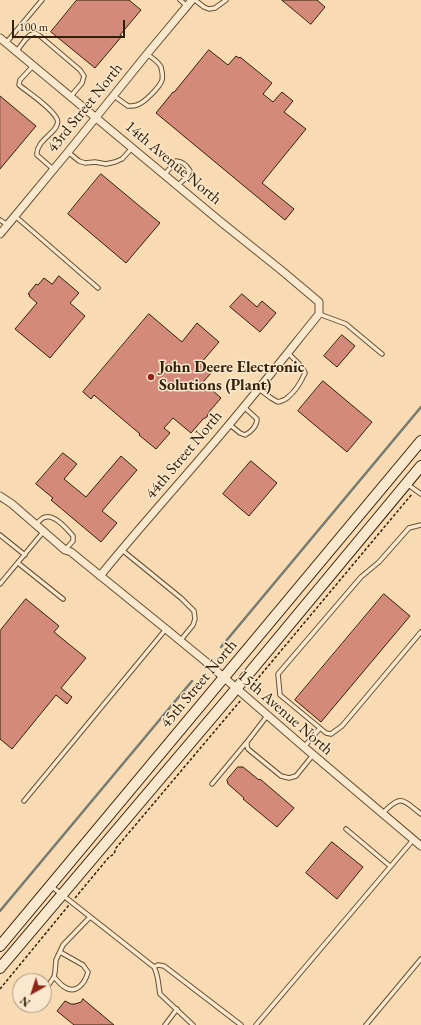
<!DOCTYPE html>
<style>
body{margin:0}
#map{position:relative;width:421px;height:1025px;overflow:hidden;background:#f8dbb3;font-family:"EB Garamond",serif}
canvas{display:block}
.north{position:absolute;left:12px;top:973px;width:40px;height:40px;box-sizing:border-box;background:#fae8ce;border:1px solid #aa987f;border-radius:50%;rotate:219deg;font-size:11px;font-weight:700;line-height:16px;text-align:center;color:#322108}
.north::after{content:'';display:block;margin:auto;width:14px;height:18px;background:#8f2418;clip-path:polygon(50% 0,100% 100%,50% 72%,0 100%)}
.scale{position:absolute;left:12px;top:20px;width:113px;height:18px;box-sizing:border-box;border:2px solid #322108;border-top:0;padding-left:5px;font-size:12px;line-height:14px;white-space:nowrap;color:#322108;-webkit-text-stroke:3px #fae8ce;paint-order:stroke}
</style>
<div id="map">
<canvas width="421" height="1025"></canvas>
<div class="north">N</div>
<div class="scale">100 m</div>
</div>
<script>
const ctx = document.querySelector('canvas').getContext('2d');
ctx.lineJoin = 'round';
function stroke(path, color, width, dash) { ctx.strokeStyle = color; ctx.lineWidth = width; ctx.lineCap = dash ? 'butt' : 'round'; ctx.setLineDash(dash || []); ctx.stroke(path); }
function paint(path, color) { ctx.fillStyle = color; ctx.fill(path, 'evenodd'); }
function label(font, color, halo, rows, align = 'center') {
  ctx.font = font + ' "EB Garamond",serif'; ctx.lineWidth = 3; ctx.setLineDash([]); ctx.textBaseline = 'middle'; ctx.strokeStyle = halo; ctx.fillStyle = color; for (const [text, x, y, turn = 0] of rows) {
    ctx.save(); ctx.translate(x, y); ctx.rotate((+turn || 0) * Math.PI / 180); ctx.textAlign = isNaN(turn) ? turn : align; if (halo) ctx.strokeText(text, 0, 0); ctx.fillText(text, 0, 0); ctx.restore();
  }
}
const stream = new Path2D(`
 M221,647L421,407
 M0,911L192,681`);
const building = new Path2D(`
 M77,0H129L141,10L120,35L122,36L95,68L51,32Z
 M282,0H317L325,7L311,24Z
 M209,50L228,65L236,56L239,58L240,57L272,83L263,94L273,102L282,92L293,101L284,112L306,129L262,183L294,209L285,220L156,113L173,92H174Z
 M0,96L36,126L0,169Z
 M101,174L160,223L126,263L68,214Z
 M59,276L79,293L70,303L85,316L50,358L15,329L37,303L29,296L30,295L28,294L36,284L38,285L44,278L52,284Z
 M242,294L257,307L262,301L276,313L260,332L230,307Z
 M149,314L182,342L197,323L219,342L201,363L212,372L203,382L221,398L209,412L207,417L203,419L191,433L173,418L164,428L170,433L156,449L139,435L140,434L94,395L91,399L83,392Z
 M342,335L355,346L337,367L324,356Z
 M323,381L372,422L347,452L298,411Z
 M63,453L77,464L64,479L86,497L121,456L137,470L102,511L117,523L101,542L51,500L53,498L36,484Z
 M251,461L277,483L249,516L223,494Z
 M384,594L410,616L321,722L295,700Z
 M26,599L59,626L54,632L86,658L61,688L72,697L67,704L56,695L12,749L0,739V631Z
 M238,767H243L259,780L260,779L294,808L277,827L243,799L244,798L228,784L227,780Z
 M332,842L363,867L337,899L306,873Z
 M83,999L114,1025H74L57,1011L65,1001L71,1004H75L81,1002Z`);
const path = new Path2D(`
 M249,689L412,494
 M75,898L109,857L114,854L116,848L241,700
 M0,989L69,905`);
const service = new Path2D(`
 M180,0L187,6
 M195,0L204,7L209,9L215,8L226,0
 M6,43L42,0
 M16,52L25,40L30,35L35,33L40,36L80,70L84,76L82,83L71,96
 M33,66L20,80L19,85C29,93 52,108 57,119C62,131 35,140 37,155L53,169
 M114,96L128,106C131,106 135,106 137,105C144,103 160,87 162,80C163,76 162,71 161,67C158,61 152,58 147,54
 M68,152L79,161L85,163L95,162L106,164L115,162L122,159L132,148
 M165,174L176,161C183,161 187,166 190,171L187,177L178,185
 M15,216L98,288
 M0,220L8,225
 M319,314L346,324L382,354
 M259,389L271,398L278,402C281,401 285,400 287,398C295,392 301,382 305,373L302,367L288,353
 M229,424L240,433L245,435C251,432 257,426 257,419L244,407
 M407,484L421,494
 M35,525C39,522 42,517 46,517C55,515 68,530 73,536V541L65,550
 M421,525L409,528L379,562L361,577L278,674L280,695L326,733L331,734L342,726L421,632
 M0,535L25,555
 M122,550L181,598L194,611L195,619L193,625L180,641
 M18,563L63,599
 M0,584L44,531
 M267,716L247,742V746L248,749L281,776L289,778L296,776L313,755
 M304,747L320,728
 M212,784L246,743
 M24,801L166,629
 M382,814C401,794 402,799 421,814
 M346,829L390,866
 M51,886L154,967C159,977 158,984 160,994L193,1025
 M154,967L158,965L164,966L241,1025
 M54,977C57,980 60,984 63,986C76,996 85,983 88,972L83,965L60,952
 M45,990L54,977L55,972L56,960L63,945L90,917
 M165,1025L177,1009
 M256,1025L413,840
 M366,1025L421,959`);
const minor = new Path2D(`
 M0,38L221,222L281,270L319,302V314C281,361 244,408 205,453C170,494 134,534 100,576
 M0,234L15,216L68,152L147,54L192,0
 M0,496L12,504L65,550L71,552L166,629L205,661L304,747L421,846`);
const secondary = new Path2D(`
 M0,946L421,441
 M0,968L236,689L421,466`);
const markers = [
 [151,377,4,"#8f2418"]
];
const streetNames = [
 ["43rd Street North",85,108,-51],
 ["14th Avenue North",173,163,40],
 ["44th Street North",184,455,-50],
 ["45th Street North",199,684,-50],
 ["15th Avenue North",285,713,41]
];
const poiNames = [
 ["John Deere Electronic",159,368],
 ["Solutions (Plant)",159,386]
];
stroke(stream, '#767c72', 2.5);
paint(building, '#d48a7a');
stroke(building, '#322108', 1);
stroke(service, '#645033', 5.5);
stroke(minor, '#645033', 9);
stroke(secondary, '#322108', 12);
stroke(path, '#322108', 1.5, [3, 2]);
stroke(service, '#fae8ce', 3.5);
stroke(minor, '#fae8ce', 7);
stroke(secondary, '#fae8ce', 10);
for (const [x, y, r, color] of markers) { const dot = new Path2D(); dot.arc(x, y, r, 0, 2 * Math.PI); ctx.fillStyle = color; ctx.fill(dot); stroke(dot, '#fae8ce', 1.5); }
label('16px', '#322108', '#fae8ce', streetNames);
label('bold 16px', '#322108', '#fae8ce', poiNames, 'left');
</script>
